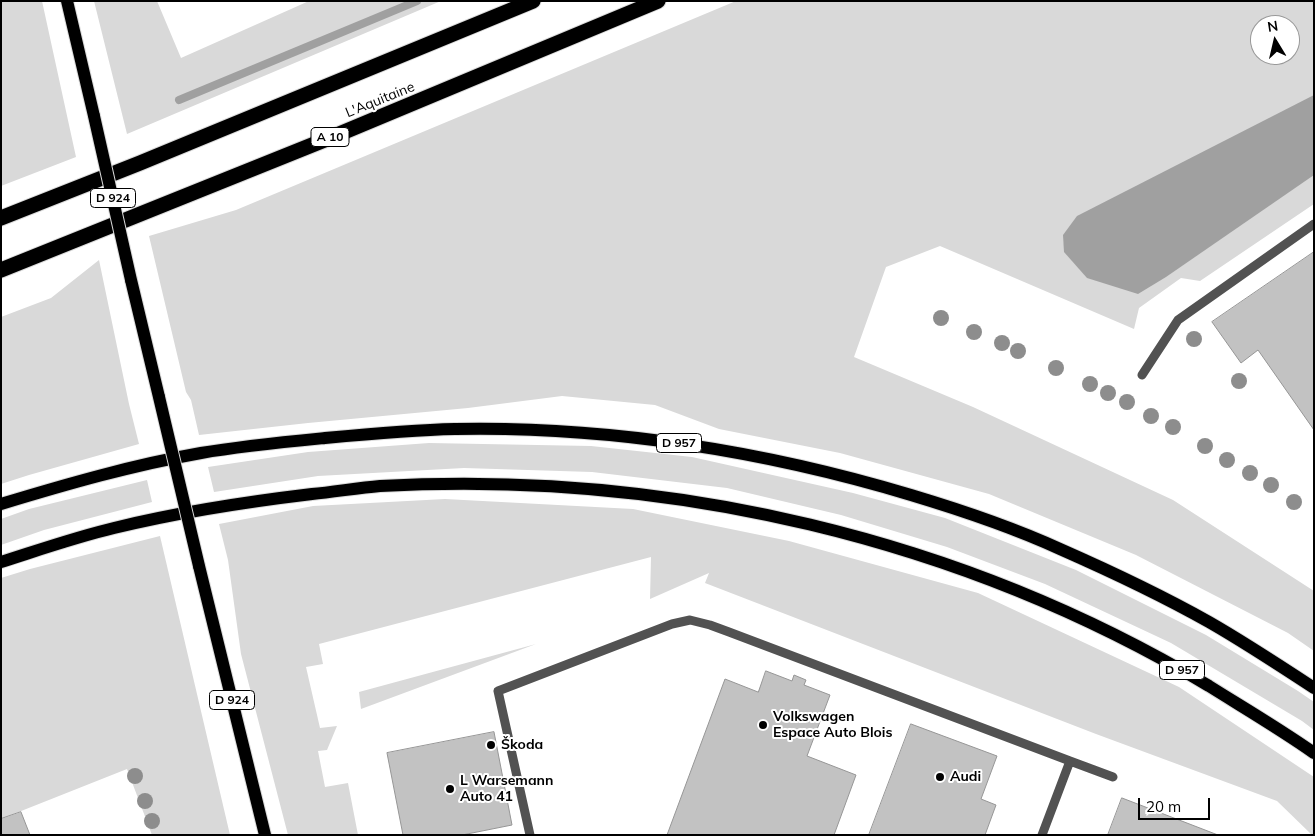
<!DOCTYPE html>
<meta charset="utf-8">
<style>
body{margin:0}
#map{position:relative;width:1315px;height:836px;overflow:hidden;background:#fff;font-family:Mulish,sans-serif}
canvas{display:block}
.frame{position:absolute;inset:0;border:2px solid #000;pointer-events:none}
.north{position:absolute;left:1250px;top:15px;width:50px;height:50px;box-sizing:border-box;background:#fff;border:1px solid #999;border-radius:50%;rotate:351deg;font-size:14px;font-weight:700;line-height:20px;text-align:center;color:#000}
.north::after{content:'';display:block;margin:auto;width:18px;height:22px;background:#000;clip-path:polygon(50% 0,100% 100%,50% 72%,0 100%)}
.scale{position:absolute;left:1138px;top:798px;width:72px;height:22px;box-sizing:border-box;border:2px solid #000;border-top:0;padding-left:6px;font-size:15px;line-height:18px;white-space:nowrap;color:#000;-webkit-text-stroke:4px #fff;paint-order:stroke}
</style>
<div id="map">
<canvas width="1315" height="836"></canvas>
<div class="frame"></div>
<div class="north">N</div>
<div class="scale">20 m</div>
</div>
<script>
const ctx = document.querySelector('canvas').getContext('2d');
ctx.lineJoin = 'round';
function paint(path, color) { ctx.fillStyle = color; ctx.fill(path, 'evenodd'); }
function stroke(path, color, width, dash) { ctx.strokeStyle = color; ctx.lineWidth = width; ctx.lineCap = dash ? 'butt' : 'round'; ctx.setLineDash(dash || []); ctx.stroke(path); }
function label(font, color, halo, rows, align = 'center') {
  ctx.font = font + ' Mulish,sans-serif'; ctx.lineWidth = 4; ctx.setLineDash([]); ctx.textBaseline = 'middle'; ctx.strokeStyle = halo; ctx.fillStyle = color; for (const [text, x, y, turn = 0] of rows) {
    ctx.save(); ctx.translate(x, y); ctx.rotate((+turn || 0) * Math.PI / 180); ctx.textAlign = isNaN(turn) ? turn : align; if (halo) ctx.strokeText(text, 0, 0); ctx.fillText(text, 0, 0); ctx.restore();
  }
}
const green = new Path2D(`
 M1,1H42L76,157L1,186Z
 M94,1H157L181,58L309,1H441L127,134Z
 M736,1H1314V204L1200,281L1181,278L1139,308L1134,329L940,246L886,267L854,357L973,407L1173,500L1314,591V651L1288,633L1136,555L989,494L840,453L719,429L655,405L562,396L468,408L308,423L199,435L191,400L186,392L149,236L236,210ZM1260,25H1290V55H1260Z
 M99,260L129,404L139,444L29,475L1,484V317L51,298Z
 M429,443L591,446L692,457L853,493L945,518L1076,570L1206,635L1298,691L1314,702V730L1302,721L1171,643L1045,584L947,547L841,515L727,488L592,472L464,468L318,476L214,492L208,467L308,452Z
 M147,480L152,502L44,530L1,545V519L29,509Z
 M445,499L633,509L789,541L978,593L1179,687L1314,777V835H1312L1277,801L1096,734L705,583L709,573L650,599L651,557L319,644L323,664L306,667L320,728L337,726L327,750L318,751L325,787L348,783L358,835H288L241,654L228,560L219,524L313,506Z
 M160,536L230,835H152L127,769L1,819V578L30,569Z
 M536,644L361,709L359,692Z`);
const water = new Path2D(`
 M1314,95V175L1166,277L1138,294L1087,278L1064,252L1063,235L1077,216Z`);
const stream = new Path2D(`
 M179,100L417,1`);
const building = new Path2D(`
 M1314,252V430L1258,350L1241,363L1212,322Z
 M766,671L792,681L794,675L806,680L804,685L830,695L807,756L856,775L834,835H667L725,679L758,692Z
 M911,724L997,756L981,799L996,805L985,835H869Z
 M494,732L512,825L462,835H403L387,753Z
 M1122,798L1218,835H1108Z
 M21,812L30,835H1V819Z`);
const service = new Path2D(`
 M1142,375L1178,320L1314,224
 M530,835L498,691L672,624L690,620L710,625L729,632L1070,761
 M1042,835L1070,761L1113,777`);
const primary = new Path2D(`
 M67,1L94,116
 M131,280L159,397
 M1,504C67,484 133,465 201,453C242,446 284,442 325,438C368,434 412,430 455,429C608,426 765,451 911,495C961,510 1012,527 1060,549C1110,571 1161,595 1209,622C1244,642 1279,665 1314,688
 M1,562C39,550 76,537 114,528C179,512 245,502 312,494C334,492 357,488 380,486C669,470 961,538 1209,686C1244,708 1280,729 1314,753
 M199,566L265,835`);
const motorway = new Path2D(`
 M1,218L140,163L533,1
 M1,270L332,137L658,1`);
const primaryBridge = new Path2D(`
 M94,116L131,280
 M159,397L199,566`);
const trees = [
 [941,318],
 [974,332],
 [1194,339],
 [1002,343],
 [1018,351],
 [1056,368],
 [1239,381],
 [1090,384],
 [1108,393],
 [1127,402],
 [1151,416],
 [1173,427],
 [1205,446],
 [1227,460],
 [1250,473],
 [1271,485],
 [1294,502],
 [135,776],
 [145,801],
 [152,821]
];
const markers = [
 [763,725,5,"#000"],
 [491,745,5,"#000"],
 [940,777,5,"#000"],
 [450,789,5,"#000"]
];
const shields = [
 [330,137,38],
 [113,198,45],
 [679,443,45],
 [1182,670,45],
 [232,700,45]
];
const shieldNames = [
 ["A 10",330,137],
 ["D 924",113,198],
 ["D 957",679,443],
 ["D 957",1182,670],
 ["D 924",232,700]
];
const streetNames = [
 ["L'Aquitaine",380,100,-22]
];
const poiNames = [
 ["Volkswagen",773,717],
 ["Espace Auto Blois",773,733],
 ["Škoda",501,745],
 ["Audi",950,777],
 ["L Warsemann",460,781],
 ["Auto 41",460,797]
];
paint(green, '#d9d9d9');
paint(water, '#a0a0a0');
stroke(stream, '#a0a0a0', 8);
paint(building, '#c2c2c2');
stroke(building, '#969696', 1);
stroke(primary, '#dbdbdb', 14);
stroke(motorway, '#dbdbdb', 17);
stroke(service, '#525252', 9);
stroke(primary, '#000', 12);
stroke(motorway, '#000', 15);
stroke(primaryBridge, '#dbdbdb', 14, []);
stroke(primaryBridge, '#000', 12);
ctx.fillStyle = '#8d8d8d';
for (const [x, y] of trees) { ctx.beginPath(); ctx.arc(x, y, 8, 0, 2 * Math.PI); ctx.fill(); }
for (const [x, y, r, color] of markers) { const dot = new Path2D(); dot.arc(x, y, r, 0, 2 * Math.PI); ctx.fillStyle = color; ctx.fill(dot); stroke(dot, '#fff', 2); }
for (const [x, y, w] of shields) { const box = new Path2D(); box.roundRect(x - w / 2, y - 9.5, w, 19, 4); ctx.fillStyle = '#fff'; ctx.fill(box); stroke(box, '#000', 1); }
label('bold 12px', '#000', null, shieldNames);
label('14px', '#000', '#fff', streetNames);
label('bold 14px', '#000', '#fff', poiNames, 'left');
</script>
